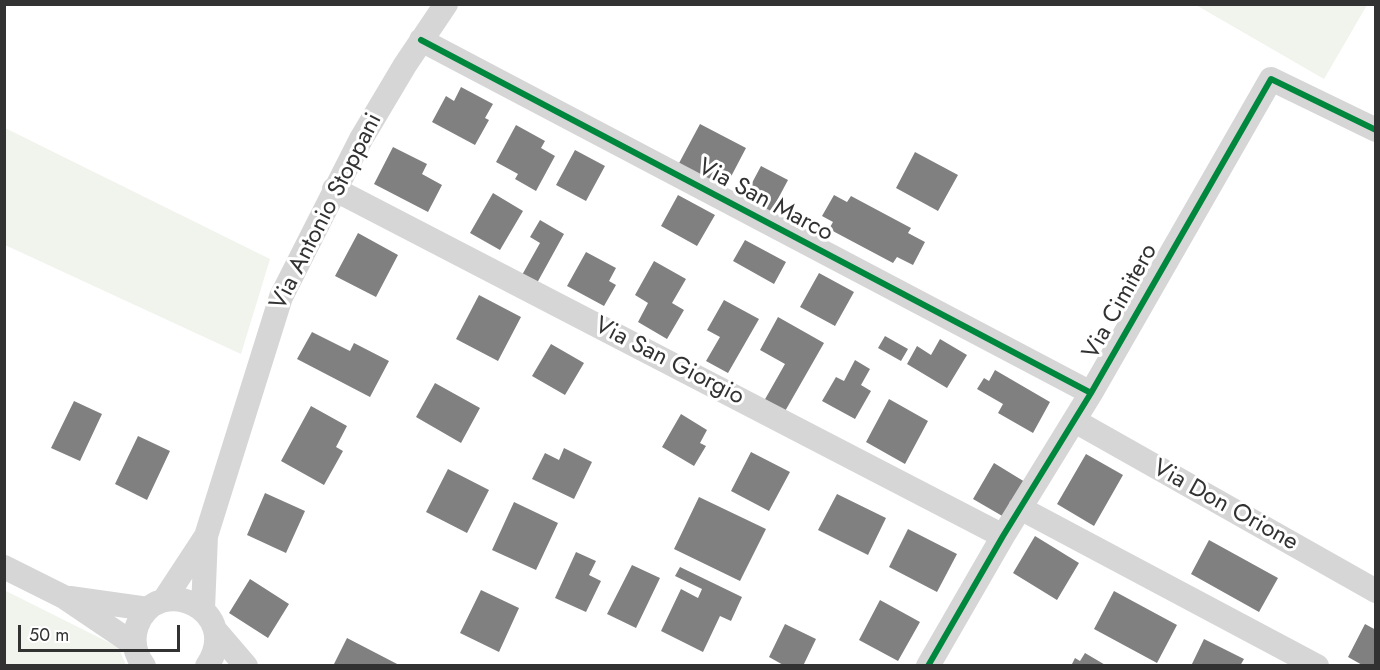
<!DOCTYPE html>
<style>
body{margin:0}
#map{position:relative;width:1380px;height:670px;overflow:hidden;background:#fff;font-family:Jost,sans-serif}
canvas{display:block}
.frame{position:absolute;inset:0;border:6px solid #323232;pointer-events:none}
.scale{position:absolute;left:18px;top:625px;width:162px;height:27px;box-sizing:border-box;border:3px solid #323232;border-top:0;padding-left:8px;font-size:18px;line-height:21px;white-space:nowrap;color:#323232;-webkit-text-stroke:4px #fff;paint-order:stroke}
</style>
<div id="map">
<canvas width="1380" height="670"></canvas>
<div class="frame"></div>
<div class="scale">50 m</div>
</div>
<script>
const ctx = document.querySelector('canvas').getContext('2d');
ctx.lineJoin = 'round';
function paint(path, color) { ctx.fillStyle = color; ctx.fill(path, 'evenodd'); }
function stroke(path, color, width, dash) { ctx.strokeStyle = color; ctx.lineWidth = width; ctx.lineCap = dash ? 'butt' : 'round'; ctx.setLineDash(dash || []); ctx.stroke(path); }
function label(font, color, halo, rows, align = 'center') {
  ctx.font = font + ' Jost,sans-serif'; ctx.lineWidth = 6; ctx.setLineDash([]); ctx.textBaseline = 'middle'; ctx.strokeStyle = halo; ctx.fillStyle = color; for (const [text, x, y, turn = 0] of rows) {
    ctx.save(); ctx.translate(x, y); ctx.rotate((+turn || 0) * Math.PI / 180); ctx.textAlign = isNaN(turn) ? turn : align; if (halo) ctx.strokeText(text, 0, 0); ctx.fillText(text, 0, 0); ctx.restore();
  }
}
const green = new Path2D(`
 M1196,5H1367L1324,79Z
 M5,128L270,259L241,354L5,245Z
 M4,590L118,647L126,665H5Z`);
const building = new Path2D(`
 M461,87L493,104L485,118L489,120L475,145L432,122L446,96L454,101Z
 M700,124L746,148L724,190L678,165Z
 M516,125L545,141L541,148L555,156L536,191L515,179L518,174L496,162Z
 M393,147L427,164L422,174L442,185L428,212L374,184Z
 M575,150L605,166L586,201L556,185Z
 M915,152L958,175L938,211L896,188Z
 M761,166L788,180L771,212L744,198Z
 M493,193L523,211L500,250L470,233Z
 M678,195L715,215L697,246L661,226Z
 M834,195L847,202L851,196L911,228L908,233L925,242L913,265L897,257L893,263L829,229L833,222L822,216Z
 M540,220L564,234L537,283L522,275L540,243L530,237Z
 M358,233L398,255L376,297L335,276Z
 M745,240L786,262L774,284L733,261Z
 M586,252L616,268L609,281L616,285L604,306L567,286Z
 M654,261L686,279L672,303L684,310L667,339L638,322L648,303L635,295Z
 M819,273L854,292L835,326L800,307Z
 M479,295L521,317L498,361L456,339Z
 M724,300L759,319L728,373L706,361L720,337L707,330Z
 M778,317L824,343L784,413L764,401L785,364L760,350Z
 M312,332L350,351L354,343L389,361L370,397L297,359Z
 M885,336L908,349L901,361L878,348Z
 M940,339L967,355L947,388L907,364L917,346L931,355Z
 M551,344L584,363L565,395L532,376Z
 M855,360L870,369L861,385L871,391L855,419L822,401L836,377L844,381Z
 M995,370L1050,402L1033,433L998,413L1003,404L977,389L984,378L989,381Z
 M435,383L480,408L461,443L416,417Z
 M889,399L928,421L905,464L866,442Z
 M74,401L102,414L80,461L51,448Z
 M311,406L347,426L336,447L343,451L324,485L281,461Z
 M681,414L707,430L700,443L706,446L694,466L662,447Z
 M138,436L170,451L147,500L115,484Z
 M564,448L592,462L574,499L532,479L545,453L559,460Z
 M751,452L790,472L769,511L731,491Z
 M1086,454L1123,475L1094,526L1057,504Z
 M994,463L1025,482L1004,517L973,499Z
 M448,469L489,490L467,533L426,512Z
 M265,493L305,511L286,553L247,535Z
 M837,494L886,518L868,555L818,530Z
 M699,497L766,529L740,581L674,549Z
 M514,502L558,523L536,570L492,550Z
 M908,529L957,554L937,592L889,567Z
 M1035,536L1079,563L1057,600L1013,573Z
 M1209,540L1278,578L1259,612L1191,574Z
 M576,552L596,561L589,575L601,581L586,612L555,598Z
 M632,565L660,578L636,628L607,614Z
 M680,567L742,597L731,621L720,616L703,652L661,631L681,589L698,598L702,589L675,576Z
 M250,579L289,604L268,638L229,613Z
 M481,590L519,608L499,652L460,633Z
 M1114,591L1177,625L1157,663L1094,629Z
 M880,600L920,622L898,661L859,640Z
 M785,624L816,639L803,666H785L769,657Z
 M1365,624L1376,630V666H1364L1348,657Z
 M347,638L401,666H333Z
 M1204,639L1244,659L1240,666H1191Z
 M1085,653L1107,666H1071L1075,658L1080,661Z`);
const minor = new Path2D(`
 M421,40L1091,393
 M334,189L1003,536
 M1075,421L1376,591
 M1020,508L1317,666
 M4,567L64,597L135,645
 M70,598L148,609
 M164,600L206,536
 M203,609L206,536L281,297L361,139L405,65L446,4
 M216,631L246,666
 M144,666C135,654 132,640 137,626C158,570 244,611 207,666
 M928,666L1003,536L1091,393L1271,79L1376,130`);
const cycleway = new Path2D(`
 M421,40L1091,393
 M928,666L1003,536L1091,393L1271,79L1376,130`);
const streetNames = [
 ["Via San Marco",765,201,28],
 ["Via Antonio Stoppani",327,212,-63],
 ["Via Cimitero",1121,302,-61],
 ["Via San Giorgio",669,362,27],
 ["Via Don Orione",1225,506,29]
];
paint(green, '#f0f4ed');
paint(building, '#808080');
stroke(minor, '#d6d6d6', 24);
stroke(cycleway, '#00873e', 6);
label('24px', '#323232', '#fff', streetNames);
</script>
